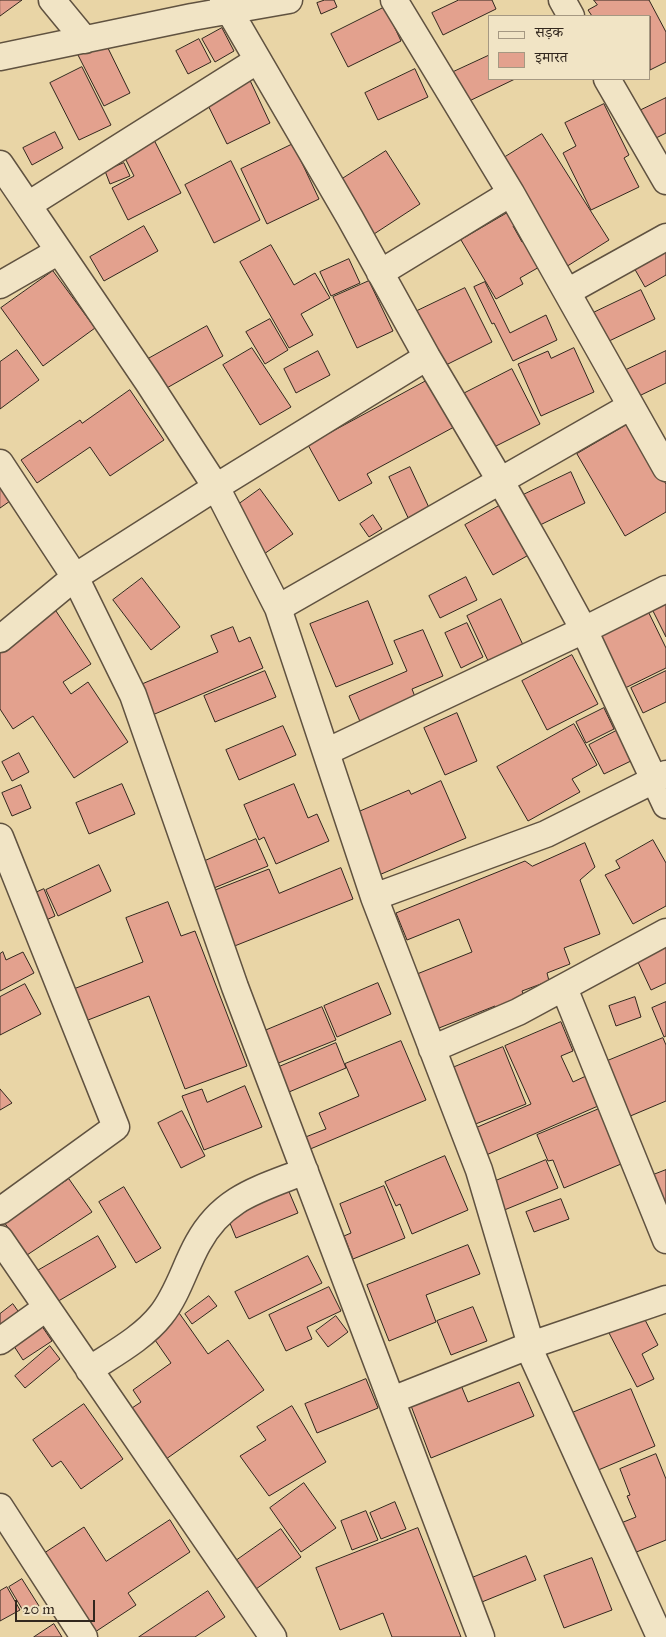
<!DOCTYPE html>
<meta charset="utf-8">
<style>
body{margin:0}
#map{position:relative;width:666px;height:1637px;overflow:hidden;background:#e9d5a6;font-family:"IM FELL Great Primer","Noto Serif Devanagari",serif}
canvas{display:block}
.legend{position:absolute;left:488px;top:15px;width:162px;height:65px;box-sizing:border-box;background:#f1e4c5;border:1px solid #a59882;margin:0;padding:6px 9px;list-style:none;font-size:15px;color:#32271e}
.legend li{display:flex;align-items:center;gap:10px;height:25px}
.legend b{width:25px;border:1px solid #a59882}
.scale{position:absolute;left:15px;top:1600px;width:80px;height:22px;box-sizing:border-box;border:2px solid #32271e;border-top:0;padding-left:6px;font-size:15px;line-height:18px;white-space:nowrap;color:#32271e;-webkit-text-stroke:4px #f1e4c5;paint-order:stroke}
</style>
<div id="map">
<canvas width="666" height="1637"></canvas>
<ul class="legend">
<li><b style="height:6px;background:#f1e4c5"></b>सड़क</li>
<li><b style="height:14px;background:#e3a18e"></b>इमारत</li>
</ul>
<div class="scale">20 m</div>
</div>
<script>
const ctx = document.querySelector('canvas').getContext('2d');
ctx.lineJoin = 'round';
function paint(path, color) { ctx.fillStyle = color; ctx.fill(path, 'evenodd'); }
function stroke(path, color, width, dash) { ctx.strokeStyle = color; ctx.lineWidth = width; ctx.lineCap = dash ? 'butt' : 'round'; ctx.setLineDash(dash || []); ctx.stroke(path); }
const building = new Path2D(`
 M0,0H22L0,16Z
 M325,0H334L337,7L321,14L317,3Z
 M459,0H492L496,9L443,35L432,13Z
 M594,0H649L666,32V62L650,70V16H592L588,10L597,5Z
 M385,7L401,41L348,67L331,34Z
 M222,28L234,51L215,62L202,39Z
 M199,39L211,62L188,74L176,51Z
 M105,42L130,93L104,106L78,55Z
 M490,55V79H515L463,104L449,74Z
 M82,67L111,125L79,140L50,83Z
 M415,69L428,97L378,120L365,93Z
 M247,74L270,123L227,144L203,95Z
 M666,98V133L648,142L635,113Z
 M604,104L629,155L624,158L639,187L591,210L563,153L576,146L565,123Z
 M55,132L63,148L32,165L23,148Z
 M151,134L181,193L128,220L112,188L134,176L121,150Z
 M542,134L609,240L561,270L494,164Z
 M293,144L319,199L267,224L241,169Z
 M386,151L420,204L374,234L339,181Z
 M231,161L260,220L214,243L185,185Z
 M124,163L130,176L110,184L105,171Z
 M509,212L516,224L513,226L522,242L527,240L541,266L520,278L523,284L496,299L461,240Z
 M144,226L158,251L104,281L90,257Z
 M666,238V275L645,287L629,259Z
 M271,245L294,285L315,273L330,298L301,314L313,335L289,348L240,262Z
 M349,259L360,283L331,296L320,272Z
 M53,271L95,328L43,366L1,308Z
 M369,281L393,331L357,348L333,297Z
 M485,282L510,333L546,315L557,340L513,361L494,323L492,324L474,287Z
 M465,288L492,342L442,367L415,312Z
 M641,290L655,319L605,343L591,314Z
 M270,319L288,350L265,364L246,332Z
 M207,326L223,356L165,389L148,359Z
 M252,348L291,407L260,425L223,365Z
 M574,348L594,392L541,416L518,364L548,351L551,358Z
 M17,350L39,380L0,409V362Z
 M318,351L330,375L296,393L284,369Z
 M666,351V383L639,396L626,370Z
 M512,369L540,424L490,449L463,394Z
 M428,380L454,427L367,474L372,483L339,501L308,445Z
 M130,390L164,440L110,476L90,447L37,483L21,460L80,420L82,423Z
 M630,423L666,484V512L625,536L577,454Z
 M410,467L432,514L411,524L389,477Z
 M571,472L585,503L536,527L521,496Z
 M0,481L13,499L0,508Z
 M260,489L293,534L264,554L232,509Z
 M506,502L534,552L493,575L465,525Z
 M373,515L382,529L369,537L360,524Z
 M466,577L477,600L440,618L429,596Z
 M142,578L180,627L151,650L113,600Z
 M666,593V637L648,601Z
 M501,599L525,649L490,665L467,616Z
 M368,601L393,664L336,687L310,624Z
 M645,605L666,648V668L621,690L592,631Z
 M56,611L91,664L63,682L71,694L88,682L128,742L74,778L33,716L13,729L0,709V648Z
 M467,623L483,657L461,668L445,633Z
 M233,627L239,642L250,637L263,668L143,719L130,689L218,652L211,636Z
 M423,630L443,676L412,689L417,702L362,726L349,696L407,671L394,641Z
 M572,655L598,704L547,730L522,681Z
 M265,671L276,697L215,722L204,696Z
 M666,671V702L643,713L631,688Z
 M604,708L614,729L586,743L576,722Z
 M457,713L477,761L445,775L424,728Z
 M574,724L597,765L572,779L580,792L528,821L497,767Z
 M283,726L296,755L239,780L226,750Z
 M618,730L633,760L604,774L589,745Z
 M19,753L29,772L12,781L2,762Z
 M441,781L466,838L379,875L353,814L409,790L411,794Z
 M122,784L135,814L89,834L76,803Z
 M294,784L308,818L317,814L329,841L276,864L264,837L259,840L244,805Z
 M21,785L31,808L12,816L2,793Z
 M256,839L268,866L209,890L198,864Z
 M653,840L666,863V906L633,924L605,875L620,868L616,861Z
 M585,843L595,867L580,880L600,934L564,948L570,964L547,973L549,981L522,991L525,998L496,1009L495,1006L439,1028L417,974L472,952L459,919L407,940L396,913L525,861L532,866Z
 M99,865L111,891L58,916L46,890Z
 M341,868L353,899L232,947L210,892L269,869L279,893Z
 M44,889L55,916L44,921L33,894Z
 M168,902L181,936L195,931L247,1066L185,1089L149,996L83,1022L71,990L143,962L126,918Z
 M666,947V983L651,990L637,960Z
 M3,952L6,960L23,952L34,973L0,991V954Z
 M378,983L391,1014L337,1037L324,1006Z
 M25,984L41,1014L0,1035V997Z
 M635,997L641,1017L616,1026L609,1006Z
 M666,1002V1036L664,1037L652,1008Z
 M322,1007L336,1040L276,1064L262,1032Z
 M561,1022L573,1051L561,1056L573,1082L586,1076L598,1106L484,1156L473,1129L531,1104L505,1046Z
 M663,1038L666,1045V1101L628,1117L605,1062Z
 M401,1041L426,1100L308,1150L303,1138L326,1129L319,1113L359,1096L345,1064Z
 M336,1043L346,1068L289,1092L279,1067Z
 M503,1047L526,1104L468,1127L445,1071Z
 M245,1086L262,1127L204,1150L182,1096L202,1089L207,1102Z
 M0,1089L12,1103L0,1110Z
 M599,1109L621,1164L564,1188L553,1160L548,1161L537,1135Z
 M182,1111L205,1156L181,1168L158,1123Z
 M445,1156L468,1210L412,1234L400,1204L396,1206L385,1182Z
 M546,1160L558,1188L497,1213L486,1185Z
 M666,1170V1220L648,1177Z
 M69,1179L92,1212L27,1255L4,1222Z
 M384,1186L405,1238L353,1259L344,1236L351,1233L340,1204Z
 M124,1187L161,1248L136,1263L99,1202Z
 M287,1187L298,1213L236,1238L225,1211Z
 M561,1199L569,1219L534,1232L526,1212Z
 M98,1236L116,1267L50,1306L32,1274Z
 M468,1245L480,1274L426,1295L436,1322L389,1341L367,1285Z
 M308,1256L322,1283L249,1319L235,1292Z
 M329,1287L341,1311L307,1327L312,1339L286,1351L269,1315Z
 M209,1296L217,1306L192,1324L185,1314Z
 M13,1304L23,1318L0,1335V1314Z
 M473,1307L487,1341L451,1355L437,1321Z
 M177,1310L208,1354L228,1340L264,1390L159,1464L123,1414L141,1402L133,1390L171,1363L148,1330Z
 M642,1314L658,1345L642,1354L654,1379L637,1387L608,1331Z
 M336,1316L348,1332L328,1347L316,1331Z
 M37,1319L52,1341L23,1360L8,1337Z
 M50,1346L60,1359L25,1388L15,1376Z
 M458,1378L468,1402L519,1382L534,1416L431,1458L408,1398Z
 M366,1379L378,1408L317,1433L305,1404Z
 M631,1389L655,1446L596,1471L572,1413Z
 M84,1404L123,1459L81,1489L61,1461L52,1467L33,1440Z
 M292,1406L326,1462L269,1496L240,1456L266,1440L257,1427Z
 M656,1454L666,1479V1540L634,1553L621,1523L636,1517L627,1496L630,1495L620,1469Z
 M304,1483L336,1528L301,1552L270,1508Z
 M395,1502L406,1529L381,1539L370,1513Z
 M366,1511L378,1540L352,1550L341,1521Z
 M170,1520L190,1552L128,1593L136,1605L89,1636L35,1559L84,1527L106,1561Z
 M418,1528L461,1637H392L383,1613L340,1630L316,1568Z
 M281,1529L301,1557L249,1594L230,1565Z
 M526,1556L536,1580L477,1604L467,1580Z
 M592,1558L612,1610L564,1628L544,1576Z
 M22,1579L39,1606L25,1614L9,1587Z
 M7,1587L20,1610L0,1621V1591Z
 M208,1591L225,1617L195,1637H139Z
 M54,1624L62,1637H34Z`);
const minor = new Path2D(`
 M52,0L85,40
 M223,0L350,218L427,357L501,482L550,568L584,630L666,805
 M394,0L511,193L666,468
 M562,0L571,16
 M0,57L192,17L289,0
 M607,79L666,181
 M0,164L148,382L216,487L278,608L374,897L479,1170L531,1345L532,1355L660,1637
 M28,205L258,60
 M380,273L511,193
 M0,285L59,251
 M567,292L666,237
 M427,357L216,487L75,577L133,695L235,987L481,1637
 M0,463L75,577L0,639
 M278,608L631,406
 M326,752L584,630L666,589
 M0,837L116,1127L0,1211
 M374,897L546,834L666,774
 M564,988L666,1240
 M432,1049L518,1012L666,932
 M0,1239L273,1637
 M0,1341L46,1308
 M89,1370C113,1354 143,1338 161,1315C178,1294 185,1266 198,1243C223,1197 260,1189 305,1171
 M392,1400L531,1345L666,1299
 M0,1507L84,1637`);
paint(building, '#e3a18e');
stroke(building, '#32271e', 1);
stroke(minor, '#605240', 29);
stroke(minor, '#f1e4c5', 26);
</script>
